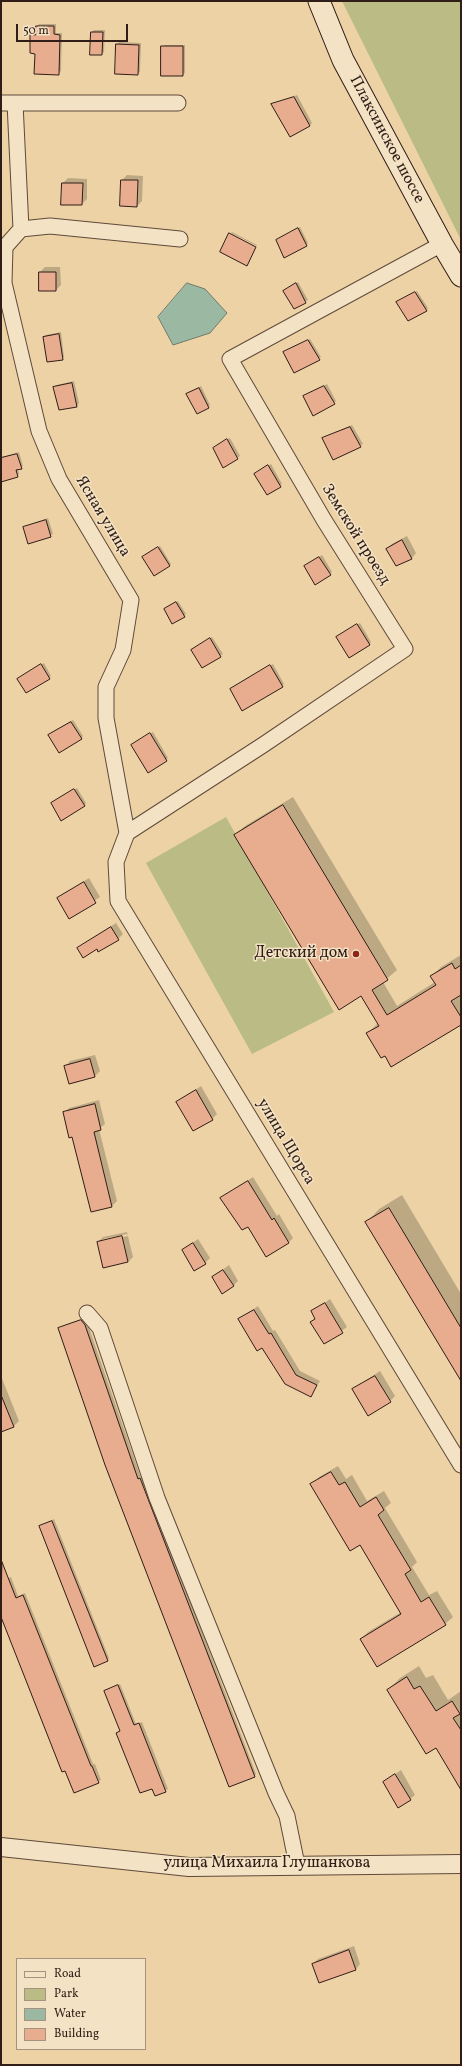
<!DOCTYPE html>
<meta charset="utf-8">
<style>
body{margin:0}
#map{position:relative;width:462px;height:2066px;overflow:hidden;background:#edd2a5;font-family:Vollkorn,serif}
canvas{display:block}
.frame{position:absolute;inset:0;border:2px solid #301d17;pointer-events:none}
.legend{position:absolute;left:16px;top:1958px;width:130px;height:92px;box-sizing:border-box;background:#f3e2c4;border:1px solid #a5937f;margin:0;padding:5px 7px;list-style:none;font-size:12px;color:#301d17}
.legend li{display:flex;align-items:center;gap:8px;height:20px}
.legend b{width:20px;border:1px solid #a5937f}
.scale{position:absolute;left:16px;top:24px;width:112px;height:18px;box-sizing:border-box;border:2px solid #301d17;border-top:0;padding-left:5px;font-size:12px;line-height:14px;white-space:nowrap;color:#301d17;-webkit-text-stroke:3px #f3e2c4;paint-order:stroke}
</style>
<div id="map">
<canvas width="462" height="2066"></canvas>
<div class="frame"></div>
<ul class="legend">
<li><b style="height:5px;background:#f3e2c4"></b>Road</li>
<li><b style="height:11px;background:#babb85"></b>Park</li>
<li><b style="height:11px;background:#9ab8a2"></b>Water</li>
<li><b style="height:11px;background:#e8ac8f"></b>Building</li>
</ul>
<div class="scale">50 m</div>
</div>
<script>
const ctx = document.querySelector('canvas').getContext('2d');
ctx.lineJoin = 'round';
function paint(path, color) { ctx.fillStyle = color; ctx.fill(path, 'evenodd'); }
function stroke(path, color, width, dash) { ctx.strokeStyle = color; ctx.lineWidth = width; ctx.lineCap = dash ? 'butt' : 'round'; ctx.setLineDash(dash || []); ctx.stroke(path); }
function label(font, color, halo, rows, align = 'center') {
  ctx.font = font + ' Vollkorn,serif'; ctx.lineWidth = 3; ctx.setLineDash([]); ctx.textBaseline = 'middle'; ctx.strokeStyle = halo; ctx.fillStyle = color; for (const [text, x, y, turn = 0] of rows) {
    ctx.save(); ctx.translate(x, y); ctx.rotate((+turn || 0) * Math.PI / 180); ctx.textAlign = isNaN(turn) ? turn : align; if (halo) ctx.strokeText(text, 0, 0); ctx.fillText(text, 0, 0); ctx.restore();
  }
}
const green = new Path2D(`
 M342,1H461V240Z
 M226,817L334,1012L252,1054L146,863Z`);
const water = new Path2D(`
 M187,283L205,289L227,313L210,333L173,345L158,317Z`);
const shadow = new Path2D(`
 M39,24H56V33H62L61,71L58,74L36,53L31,35L36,33L37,26Z
 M94,30H105L104,52L102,54H91L92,32Z
 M119,42L141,43L140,72L137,74L117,45Z
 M165,45H185V73L182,75L162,47Z
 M297,95L312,123L310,125L272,105Z
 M127,175L143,176L142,201L137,206L122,180Z
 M68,178L87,179V199L82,204L63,183Z
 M300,227L308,243L306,245L277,240Z
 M232,232L257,245V246L231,233Z
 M45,267H60L61,285L56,290L40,272Z
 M298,282L308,300L294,308L284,291Z
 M417,291L428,308L426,310L397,303Z
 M61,332L64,357L62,359L44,337L46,335Z
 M310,339L321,357L295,372L287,350Z
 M74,381L79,403L77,406L60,409L55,387L57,385Z
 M327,384L336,401L334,403L304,396Z
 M201,386L210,405L208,407L187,394Z
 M352,425L363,444L333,458L323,438Z
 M230,438L240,456L237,458L216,446Z
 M19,452L23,466L18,469L19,474L17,476L1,467V458Z
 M271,464L282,484L280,486L256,474Z
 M48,518L53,534L29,543L24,527Z
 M407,536L416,553L412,558L396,565L387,549L392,544Z
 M160,546L171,564L169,566L143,557Z
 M322,555L332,572L330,574L305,566Z
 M178,601L186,614L184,616L167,607Z
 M360,623L371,642L369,645L339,635Z
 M212,637L223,654L203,667L192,650Z
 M44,663L51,676L49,678L21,677Z
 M273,664L284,684L282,686L233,687Z
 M73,720L83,736L81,739L51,733Z
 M153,732L168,758L166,760L135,743Z
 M77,788L86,803L84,806L54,801Z
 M293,797L397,970L383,982L397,1006L435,982L432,976L441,967L461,955V1024L385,1055L368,1033L378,1023L362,995L235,835L245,826Z
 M89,878L100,897L69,917L58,898Z
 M116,923L123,934L118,939L97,948H78Z
 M95,1055L100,1071L95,1076L66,1066L70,1061Z
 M201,1086L217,1114L212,1119L177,1102Z
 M99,1100L105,1124L99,1129L117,1201L112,1206L92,1211L73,1136L64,1113L69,1108Z
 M253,1177L277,1216L279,1214L293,1238L288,1243L248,1225L222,1198Z
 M402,1195L461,1294V1379L367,1222L379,1209Z
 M127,1232L133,1257L128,1262L98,1242L103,1237ZM127,1234L128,1236L103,1241V1239Z
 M198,1239L210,1258L205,1263L183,1250Z
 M229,1265L238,1281L233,1286L213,1277Z
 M330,1299L347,1327L324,1343L312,1322L316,1318L312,1312Z
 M258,1306L273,1331L275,1330L300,1371L320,1381L310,1396L239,1319Z
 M84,1318L87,1322L141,1478L143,1477L256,1774L254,1776L59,1328Z
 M380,1371L395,1396L390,1401L353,1389Z
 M1,1376L19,1421L14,1426L2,1431Z
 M338,1466L346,1479L352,1475L367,1501L384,1491L391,1503L385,1508L417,1562L412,1567L429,1595L437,1591L453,1617L445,1624L361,1639L368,1632L401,1612L360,1543L312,1484L319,1477Z
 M54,1519L109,1658L107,1661L40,1527Z
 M11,1577L18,1596L25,1593L93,1764H95L101,1780L74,1792L66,1769L63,1770L1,1614V1603L4,1602L1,1595V1581Z
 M419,1666L426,1678L433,1675L448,1700L461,1691V1788L436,1747L388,1690L400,1678Z
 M120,1684L136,1724L142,1722L168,1789L155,1795L117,1733L121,1730L105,1691Z
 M401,1770L415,1795L410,1799L384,1782Z
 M354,1946L360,1964L356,1969L313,1964L318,1959Z`);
const building = new Path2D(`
 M36,26H54V34L60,35L59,75L34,74L35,54L30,53V34L35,35Z
 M91,32H103L102,55H90Z
 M116,44L139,45L138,75L115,74Z
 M161,46H183V76H161Z
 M294,97L310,126L290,137L271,104Z
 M121,180H138L137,207L120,206Z
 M62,183H83L82,205H61Z
 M298,228L307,246L284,258L276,240Z
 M229,233L256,247L247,266L220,252Z
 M39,272H56V291H39Z
 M296,283L306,303L294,309L283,291Z
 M415,292L427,311L408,321L396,302Z
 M59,334L63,360L47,362L43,337Z
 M308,340L320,360L294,373L283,352Z
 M72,383L77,407L59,410L53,387Z
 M324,386L335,404L313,416L303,396Z
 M199,388L209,408L197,414L186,394Z
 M350,427L361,447L333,460L322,438Z
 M227,439L238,459L223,468L213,448Z
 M17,454L22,469L16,470L18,477L1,482V458Z
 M268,465L281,487L267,495L254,474Z
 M46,520L51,537L28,544L23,527Z
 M402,540L412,559L396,566L386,549Z
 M158,547L170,566L154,576L142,557Z
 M319,557L331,575L315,585L304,566Z
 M176,602L185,617L172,624L164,609Z
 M357,624L370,645L349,658L336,637Z
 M210,638L221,657L202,668L191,650Z
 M41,664L50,679L26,693L17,679Z
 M270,665L283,687L242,711L230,689Z
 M71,722L82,739L59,753L48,735Z
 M150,733L167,761L148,773L131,745Z
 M74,789L85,806L61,821L51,803Z
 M283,805L388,980L372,990L387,1015L436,985L430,976L452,963L455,969L461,965V995L451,1001L461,1017V1025L391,1067L385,1056L381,1058L366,1033L379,1026L361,996L339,1010L234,835Z
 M84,882L96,903L69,919L57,898Z
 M111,927L119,940L98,952L97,949L83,958L77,948Z
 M90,1059L95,1077L69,1084L64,1066Z
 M196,1090L213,1120L193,1131L176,1102Z
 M95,1104L101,1130L94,1132L112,1207L91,1212L72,1137L69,1138L63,1112Z
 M248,1181L272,1220L274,1218L289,1243L266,1257L248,1227L242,1230L220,1198Z
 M389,1208L461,1328V1381L365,1222Z
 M122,1236L128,1262L103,1268L97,1242Z
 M193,1243L206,1264L194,1271L182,1250Z
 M223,1270L234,1286L222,1294L212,1277Z
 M325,1303L343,1333L324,1344L310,1322L315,1319L311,1311Z
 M254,1310L269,1334L271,1333L296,1375L317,1385L311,1397L285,1384L262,1348L257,1351L238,1319Z
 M81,1320L85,1325L138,1479L140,1478L255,1777L229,1787L105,1465L58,1328Z
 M375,1376L391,1402L368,1416L352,1389Z
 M1,1395L14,1427L1,1432Z
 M331,1472L339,1485L345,1482L360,1507L376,1497L384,1510L378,1515L411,1570L405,1574L421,1602L429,1597L446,1625L377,1667L360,1639L401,1614L360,1545L350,1551L310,1484Z
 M52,1521L108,1661L94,1667L39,1526Z
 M2,1562L16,1598L23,1595L91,1766H92L99,1783L74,1793L65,1771L62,1772L1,1617Z
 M407,1677L414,1689L420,1686L436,1711L452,1701L460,1714L453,1718L461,1730V1790L436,1748L426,1754L387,1690Z
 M118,1685L134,1725L139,1723L166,1792L155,1796L152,1789L140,1793L116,1733L120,1731L104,1691Z
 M395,1774L411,1800L398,1808L383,1782Z
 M349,1950L356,1970L319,1983L312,1964Z`);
const minor = new Path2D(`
 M1,103H178
 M15,103L21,229
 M21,229L5,247L4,283L39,431L59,479L131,600L123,650L106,687V718L127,833L116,862L118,901L461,1465
 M21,229L50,226L180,239
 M127,833L263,745L405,649L324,520L230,359L442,244
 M87,1313L100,1328L157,1498L276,1793L287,1816L297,1865`);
const tertiary = new Path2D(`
 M1,1847L189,1867L461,1864`);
const secondary = new Path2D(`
 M319,1L343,60L442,244L461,276`);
const markers = [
 [356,954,4,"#8f2418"]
];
const streetNames = [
 ["Плаксинское шоссе",386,140,62],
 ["Ясная улица",102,517,59],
 ["Земской проезд",355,535,58],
 ["улица Щорса",285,1142,59],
 ["улица Михаила Глушанкова",267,1864]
];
const poiNames = [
 ["Детский дом",348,954]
];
paint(green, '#babb85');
paint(water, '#9ab8a2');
stroke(water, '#707a6a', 1);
paint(shadow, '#0003');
paint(building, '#e8ac8f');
stroke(building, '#301d17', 1);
stroke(minor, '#5f4a3a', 17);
stroke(tertiary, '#5f4a3a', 20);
stroke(secondary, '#301d17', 23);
stroke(minor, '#f3e2c4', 15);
stroke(tertiary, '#f3e2c4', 18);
stroke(secondary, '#f3e2c4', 21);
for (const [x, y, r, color] of markers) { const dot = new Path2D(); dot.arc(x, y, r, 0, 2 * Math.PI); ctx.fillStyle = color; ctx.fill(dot); stroke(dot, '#f3e2c4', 1.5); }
label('16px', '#301d17', '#f3e2c4', streetNames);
label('16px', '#301d17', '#f3e2c4', poiNames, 'right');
</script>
